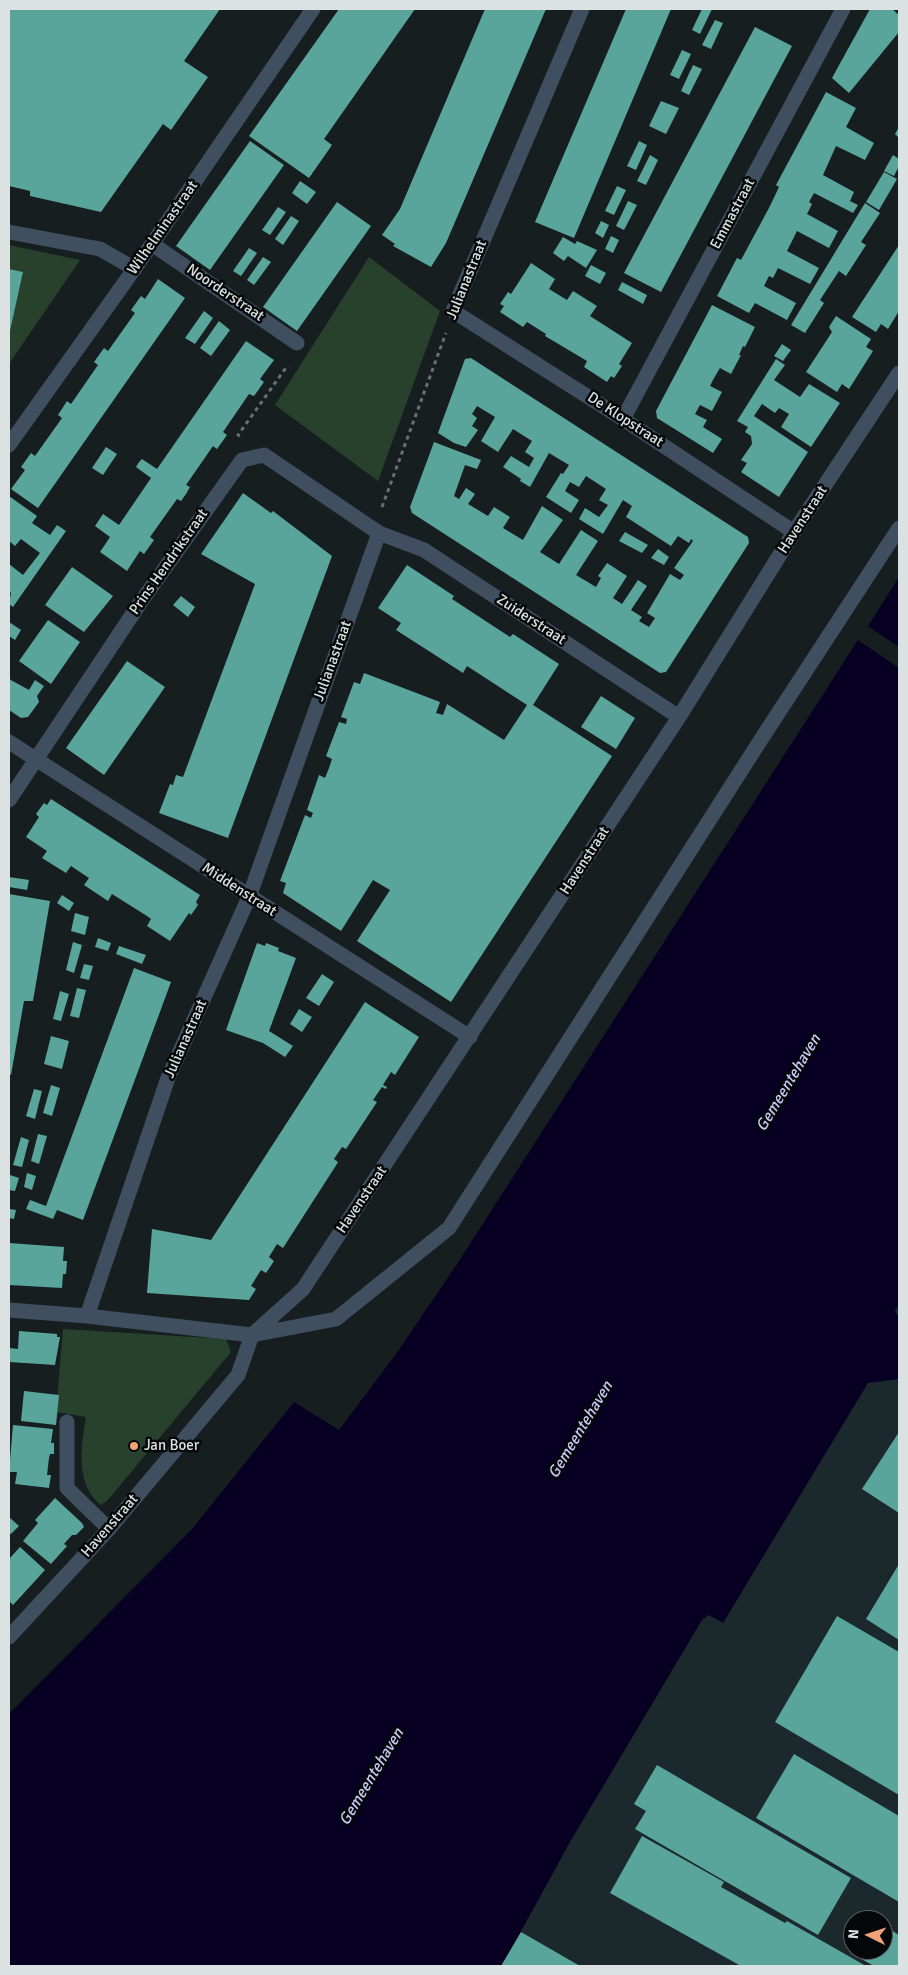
<!DOCTYPE html>
<style>
body{margin:0}
#map{position:relative;width:908px;height:1975px;overflow:hidden;background:#171e20;font-family:Signika,sans-serif}
canvas{display:block}
.frame{position:absolute;inset:0;border:10px solid #dce1e2;pointer-events:none}
.north{position:absolute;left:843px;top:1910px;width:50px;height:50px;box-sizing:border-box;background:#050708;border:1px solid #5b5e5f;border-radius:50%;rotate:274deg;font-size:14px;font-weight:700;line-height:20px;text-align:center;color:#dce1e2}
.north::after{content:'';display:block;margin:auto;width:18px;height:22px;background:#efa377;clip-path:polygon(50% 0,100% 100%,50% 72%,0 100%)}
</style>
<div id="map">
<canvas width="908" height="1975"></canvas>
<div class="frame"></div>
<div class="north">N</div>
</div>
<script>
const ctx = document.querySelector('canvas').getContext('2d');
ctx.lineJoin = 'round';
function paint(path, color) { ctx.fillStyle = color; ctx.fill(path, 'evenodd'); }
function stroke(path, color, width, dash) { ctx.strokeStyle = color; ctx.lineWidth = width; ctx.lineCap = dash ? 'butt' : 'round'; ctx.setLineDash(dash || []); ctx.stroke(path); }
function label(font, color, halo, rows, align = 'center') {
  ctx.font = font + ' Signika,sans-serif'; ctx.lineWidth = 5; ctx.setLineDash([]); ctx.textBaseline = 'middle'; ctx.strokeStyle = halo; ctx.fillStyle = color; for (const [text, x, y, turn = 0] of rows) {
    ctx.save(); ctx.translate(x, y); ctx.rotate((+turn || 0) * Math.PI / 180); ctx.textAlign = isNaN(turn) ? turn : align; if (halo) ctx.strokeText(text, 0, 0); ctx.fillText(text, 0, 0); ctx.restore();
  }
}
const built = new Path2D(`
 M899,1261V1966H450ZM853,1920H883V1950H853Z`);
const green = new Path2D(`
 M9,245L80,260L9,364V334L23,272L9,269Z
 M369,257L440,311L378,481L275,405Z
 M63,1329L226,1339L231,1352L107,1501L101,1505C75,1485 81,1446 86,1417L56,1412Z`);
const water = new Path2D(`
 M899,577V647L868,626Z
 M858,640L899,668V1305L895,1311L899,1318V1379L868,1383L723,1623L709,1615L702,1620L570,1842L502,1966H9V1714L192,1529L294,1402L339,1430L396,1354L457,1264Z`);
const building = new Path2D(`
 M9,9H220L184,61L208,77L171,130L163,124L101,212L30,196V191L9,186Z
 M339,9H415L324,139L332,145L309,178L249,136Z
 M485,9H546L446,243L431,267L393,246L395,244L382,235L400,209Z
 M626,9H671L574,238L535,222Z
 M702,9H712L700,34L692,30Z
 M870,9H892L899,15V32L849,93L832,78Z
 M715,20L723,23L711,49L702,45Z
 M755,27L792,46L661,292L624,273Z
 M682,50L691,54L679,79L670,75Z
 M693,65L702,69L689,95L681,91Z
 M826,92L856,108L846,127L874,143L865,160L836,146L823,175L854,192L850,201L858,205L853,213L814,193L809,202L812,204L807,214L838,231L829,248L797,231L787,251L819,268L810,284L778,268L773,278L769,276L764,286L796,303L787,320L755,303L749,313L717,296L737,258L741,260L770,206L779,187L776,185Z
 M661,101L679,108L666,134L649,126Z
 M899,127V138L895,134Z
 M250,141L284,165L210,270L176,246Z
 M639,141L647,145L636,170L627,166Z
 M650,155L658,160L646,185L637,181Z
 M893,155L899,159V166L894,176L884,171Z
 M884,172L897,179L879,210L866,202Z
 M300,181L316,192L307,204L292,193Z
 M617,186L626,190L614,215L605,211Z
 M628,201L637,205L624,230L616,226Z
 M337,202L371,226L297,331L263,307Z
 M865,203L880,213L861,242L866,245L846,276L839,271L820,300L824,303L805,333L791,325Z
 M278,207L286,212L270,235L262,230Z
 M291,216L299,221L283,245L275,239Z
 M601,221L609,225L603,238L595,233Z
 M611,236L619,240L613,253L605,249Z
 M563,237L575,244L572,249L577,241L597,250L586,268L568,256L564,261L553,253Z
 M899,245V311L888,329L881,324L876,332L852,317Z
 M249,248L257,253L241,276L233,271Z
 M263,257L271,262L254,285L247,280Z
 M531,263L555,279L549,289L567,300L573,291L597,306L590,316L632,343L619,364L622,366L614,378L611,376L607,382L584,367L587,361L545,336L546,334L527,322L523,327L500,312L504,306L500,304L508,292L511,294Z
 M591,265L606,273L600,284L585,276Z
 M9,269L23,272L10,331H9Z
 M158,279L185,298L38,508L11,489L25,470L21,467L31,453L35,456L62,418L58,415L67,401L71,404L98,365L94,362L104,348L108,351L135,313L131,310L141,296L145,299Z
 M622,282L647,295L643,304L618,290Z
 M712,305L755,327L745,347L743,346L739,355H741L731,374L720,368L714,378L710,386L722,392L712,411L700,405L695,414L707,420L703,427L722,439L713,453L657,418L656,411Z
 M204,311L213,318L195,344L185,338Z
 M836,316L871,339L866,347L873,351L849,389L842,384L837,392L806,372L832,332L829,327Z
 M219,321L230,330L211,356L200,348Z
 M246,341L274,360L260,379L264,382L254,396L249,394L223,432L227,435L217,449L213,446L186,485L190,487L186,494L181,501L177,499L150,537L154,540L144,554L140,551L127,571L100,552L110,537L95,526L103,514L119,525L151,478L136,467L139,462L142,459L157,469Z
 M782,344L791,350L783,361L774,356Z
 M471,358L748,537L749,543L666,672L660,673L412,513L410,507L434,442L481,460L477,469L465,465L454,496L459,499L466,488L475,494L468,504L488,516L494,507L510,517L503,528L523,540L542,506L563,520L540,552L559,564L581,530L598,541L576,575L596,587L601,578L598,576L607,563L627,576L613,598L622,604L638,580L647,586L631,610L642,617L639,621L649,627L655,618L647,613L670,574L680,580L684,575L674,568L693,541L691,539L689,543L678,536L671,546L626,517L632,506L623,500L603,534L579,519L585,508L599,517L608,505L599,500L606,489L586,476L579,487L570,482L565,491L579,500L571,513L546,497L561,473L563,474L569,465L549,453L530,487L520,481L521,479L503,467L511,456L529,467L534,458L525,452L532,441L513,429L498,452L481,441L495,417L477,406L472,414L477,418L472,426L478,430L466,447L454,443L438,433L465,359Z
 M776,359L785,365L774,380L800,397L809,384L840,403L811,447L781,427L789,414L779,408L775,413L762,404L754,416L808,452L779,497L741,472L747,463L741,460L752,444L751,436L745,432L748,427L737,421Z
 M106,447L117,454L103,475L92,468Z
 M243,493L271,513L273,511L332,556L228,838L159,813L170,784L173,785L176,775L183,777L255,584L201,554Z
 M9,496L37,516L32,523L50,535L57,525L66,531L13,607L9,604L11,593L9,591V564L23,575L40,553L21,539L15,546L9,541Z
 M625,532L648,545L642,553L619,541Z
 M658,549L669,557L664,565L651,558Z
 M407,565L454,596L452,599L510,637L513,634L559,664L533,705L612,756L451,1002L357,941L390,890L373,880L341,931L283,893L286,883L280,881L305,815L311,818L312,815L313,813L307,810L319,775L325,778L329,768L332,759L326,756L339,722L346,724L347,719L341,717L354,682L360,684L364,673L440,702L436,713L443,715L447,704L504,740L527,705L467,666L463,673L396,630L401,623L378,608Z
 M72,567L113,596L84,632L45,605Z
 M181,596L195,607L188,617L173,605Z
 M48,620L80,642L51,684L19,661Z
 M9,622L21,630L15,640L9,636Z
 M127,661L165,687L104,775L66,748Z
 M9,679L29,690L35,680L44,686L37,696L39,702L28,717L21,718L9,710Z
 M601,696L635,718L616,749L581,727Z
 M51,799L200,895L196,902L198,905L191,915L189,913L170,941L147,926L151,919L147,916L112,894L108,901L84,885L89,878L71,866L66,873L42,858L47,851L26,837L39,817L36,814L44,803L47,805Z
 M9,877L29,880L27,890L9,887Z
 M9,894L50,901L33,1001H24L11,1075L9,1074Z
 M62,895L74,903L69,911L57,903Z
 M75,913L89,917L85,935L71,931Z
 M98,938L111,943L108,951L95,947Z
 M73,942L82,945L74,973L66,970Z
 M257,943L265,946L266,943L279,948L278,951L296,958L269,1031L293,1046L285,1057L263,1043L226,1030Z
 M119,946L146,955L142,964L116,954Z
 M84,964L93,966L89,980L80,978Z
 M134,968L171,982L83,1220L57,1210L53,1219L26,1209L30,1200L46,1206Z
 M322,974L334,982L319,1006L306,998Z
 M77,988L86,990L79,1018L70,1016Z
 M60,991L69,994L61,1021L53,1019Z
 M365,1002L419,1037L395,1075L391,1072L383,1085L387,1087L386,1089L382,1087L373,1100L377,1102L346,1149L342,1147L334,1159L338,1162L335,1167L283,1248L277,1244L269,1257L274,1261L266,1273L261,1270L251,1286L256,1289L249,1300L147,1293L152,1229L211,1240Z
 M299,1009L312,1017L302,1032L290,1024Z
 M51,1036L69,1041L62,1069L44,1064Z
 M51,1085L60,1088L52,1116L43,1113Z
 M34,1089L42,1091L35,1119L26,1116Z
 M38,1134L47,1136L39,1164L31,1161Z
 M21,1137L29,1140L22,1167L13,1165Z
 M27,1173L36,1176L32,1190L24,1187Z
 M10,1175L19,1178L15,1191L9,1190Z
 M9,1209L16,1210L14,1219L9,1218Z
 M9,1243L64,1247L63,1261H67L66,1274H63L62,1288L9,1285Z
 M19,1331L57,1334V1337H60L55,1365L9,1362V1348L18,1349Z
 M24,1391L59,1395L56,1425L21,1421Z
 M13,1425L53,1429L51,1443H54V1454H50L49,1458L47,1475H51L49,1488L15,1484L17,1472H9Z
 M899,1432V1513L862,1489Z
 M55,1498L82,1523L84,1527L76,1535H72L64,1544L67,1546L51,1564L23,1541L38,1523L35,1520Z
 M9,1517L19,1526L11,1534L9,1532Z
 M20,1547L45,1570L13,1605L9,1601V1559Z
 M899,1564V1640L866,1619Z
 M837,1616L899,1652V1795L775,1722Z
 M794,1754L899,1816V1902L756,1818Z
 M657,1765L851,1878L818,1935L635,1829L646,1811L634,1804Z
 M642,1836L724,1882L721,1887L785,1923L787,1921L866,1966H741L610,1893Z
 M883,1925L899,1935V1966H874L858,1957L863,1950H883Z
 M521,1932L580,1966H501Z`);
const path = new Path2D(`
 M240,436L238,435L288,365
 M382,507L446,333`);
const minor = new Path2D(`
 M582,9L453,311L623,419L794,532
 M9,232L100,249L135,269
 M152,244L297,343
 M623,419L843,9
 M9,445L152,244L313,9
 M9,742L470,1037
 M9,800L140,603L242,460L264,455L379,533L424,550L679,717
 M9,1310L87,1316L252,1335L336,1319L449,1228L760,741L899,528
 M87,1316L168,1078L249,897L379,533
 M67,1422V1488L109,1529
 M9,1637L109,1529L238,1375L252,1335L303,1289L679,717L794,532L899,373`);
const markers = [
 [134,1446,5,"#efa377"]
];
const streetNames = [
 ["Emmastraat",733,214,-62],
 ["Wilhelminastraat",163,228,-55],
 ["Julianastraat",467,280,-68],
 ["Noorderstraat",225,293,34],
 ["De Klopstraat",625,420,33],
 ["Havenstraat",803,520,-57],
 ["Prins Hendrikstraat",169,562,-55],
 ["Zuiderstraat",531,620,33],
 ["Julianastraat",333,661,-70],
 ["Havenstraat",585,861,-57],
 ["Middenstraat",239,890,33],
 ["Julianastraat",186,1039,-66],
 ["Havenstraat",362,1200,-56],
 ["Havenstraat",110,1526,-49]
];
const poiNames = [
 ["Jan Boer",144,1446]
];
const waterNames = [
 ["Gemeentehaven",789,1083,-59],
 ["Gemeentehaven",581,1430,-59],
 ["Gemeentehaven",372,1777,-59]
];
paint(built, '#1b292d');
paint(green, '#27412d');
paint(water, '#070023');
paint(building, '#59a59b');
stroke(path, '#697071', 3, [4, 4]);
stroke(minor, '#3f4f60', 15);
for (const [x, y, r, color] of markers) { const dot = new Path2D(); dot.arc(x, y, r, 0, 2 * Math.PI); ctx.fillStyle = color; ctx.fill(dot); stroke(dot, '#050708', 2); }
label('15px', '#dce1e2', '#050708', streetNames);
label('15px', '#dce1e2', '#050708', poiNames, 'left');
label('italic 16px', '#c8c9f8', '#050708', waterNames);
</script>
